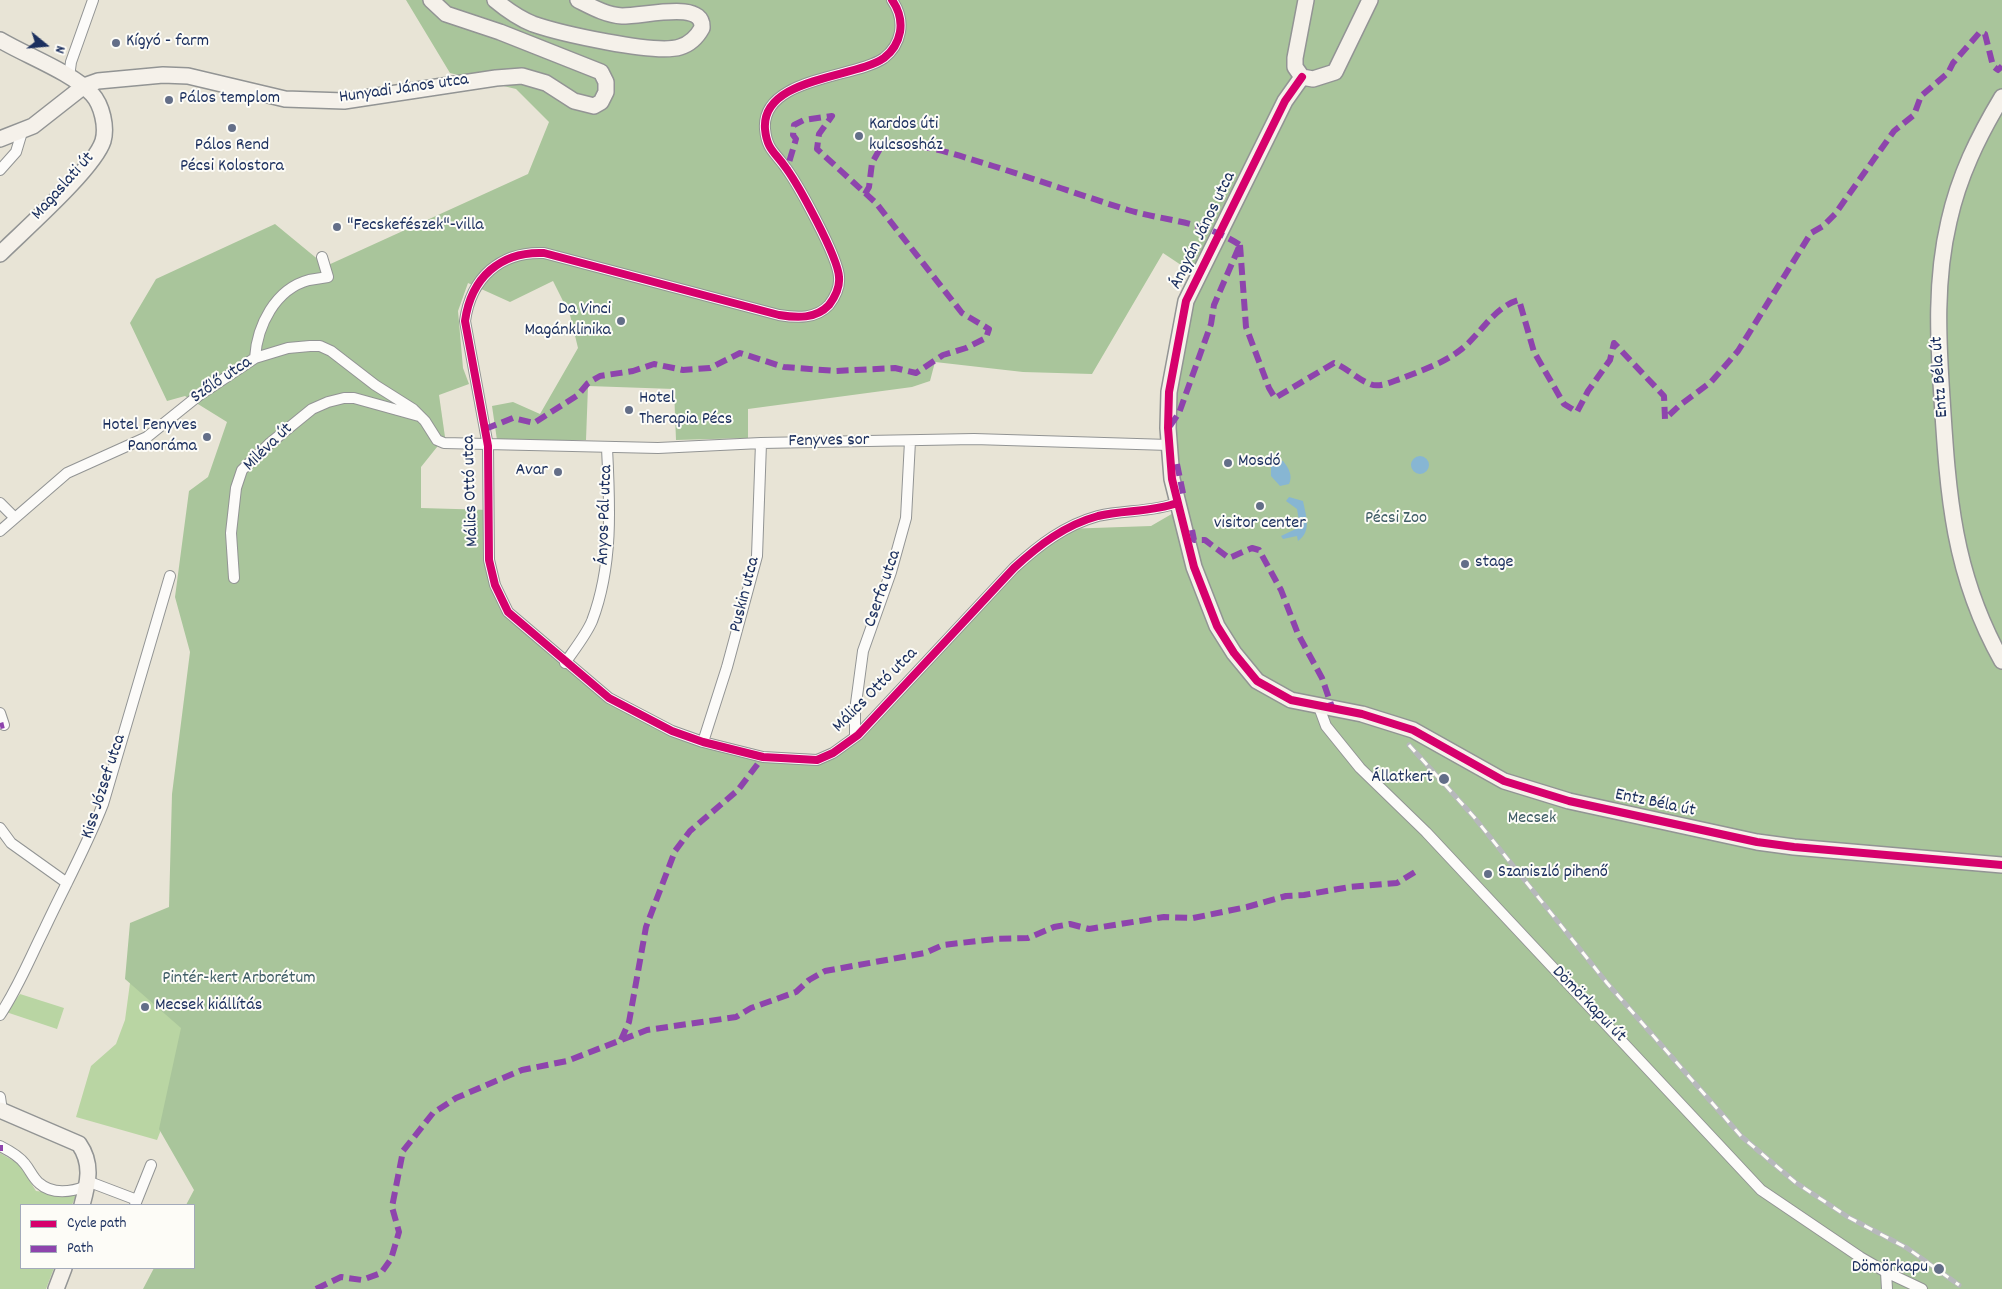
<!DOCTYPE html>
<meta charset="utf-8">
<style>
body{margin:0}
#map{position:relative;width:2002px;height:1289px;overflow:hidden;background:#e8e4d6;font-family:Dekko,sans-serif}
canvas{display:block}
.legend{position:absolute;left:20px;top:1204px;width:175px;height:65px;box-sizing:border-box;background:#fdfcf7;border:1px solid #a3aaba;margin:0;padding:6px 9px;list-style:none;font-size:15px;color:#1b2f5e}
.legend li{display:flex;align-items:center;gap:10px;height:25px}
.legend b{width:25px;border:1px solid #a3aaba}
.north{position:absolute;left:20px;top:20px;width:50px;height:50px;-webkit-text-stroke:4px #fdfcf7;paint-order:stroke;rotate:107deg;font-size:14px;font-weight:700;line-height:20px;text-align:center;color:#1b2f5e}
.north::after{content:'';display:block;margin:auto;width:18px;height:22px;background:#1b2f5e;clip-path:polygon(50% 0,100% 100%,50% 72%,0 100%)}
</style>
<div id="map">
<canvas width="2002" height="1289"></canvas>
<ul class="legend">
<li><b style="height:6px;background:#d6006c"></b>Cycle path</li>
<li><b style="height:6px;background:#8e44ad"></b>Path</li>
</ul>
<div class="north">N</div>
</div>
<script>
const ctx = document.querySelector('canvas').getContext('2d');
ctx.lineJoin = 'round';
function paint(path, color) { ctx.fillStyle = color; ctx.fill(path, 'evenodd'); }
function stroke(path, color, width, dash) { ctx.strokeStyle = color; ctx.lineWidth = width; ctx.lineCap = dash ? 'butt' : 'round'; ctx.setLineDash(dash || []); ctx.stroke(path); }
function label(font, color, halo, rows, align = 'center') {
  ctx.font = font + ' Dekko,sans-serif'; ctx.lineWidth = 4; ctx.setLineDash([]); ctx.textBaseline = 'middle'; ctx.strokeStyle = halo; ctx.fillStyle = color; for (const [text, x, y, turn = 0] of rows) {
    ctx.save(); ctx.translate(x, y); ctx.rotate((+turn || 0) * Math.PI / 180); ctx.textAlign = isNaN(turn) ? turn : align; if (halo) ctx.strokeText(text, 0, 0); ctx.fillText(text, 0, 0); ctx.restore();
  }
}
const green = new Path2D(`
 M232,899L187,1064L157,1140L76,1117L91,1066L116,1044L125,1020L138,924Z
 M20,994L64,1008L57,1029L6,1012Z
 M0,1153L19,1164L36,1191L76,1195L72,1205H21V1268H54L46,1289H0Z`);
const forest = new Path2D(`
 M406,0H2002V1289H143L154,1268H194V1205H186L194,1190L159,1129L181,1028L125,979L130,923L169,907L172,794L190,652L175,597L189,491L208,477L227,422L185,396L167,401L130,323L156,279L275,224L326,266L528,174L549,122L516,89L450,73ZM1163,253L1196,275L1186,301L1171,446L1182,508L1151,526L1064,529L1014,568L858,735L817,760L723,746L641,715L565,663L508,612L489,560L490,510L421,508V467L445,437L439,395L469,384L463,368L458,311L468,283L510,302L553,281L570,315L578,348L540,414L513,402L492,406L497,440H586L588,386L674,389L676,440L748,438V409L912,387L930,381L935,362L1023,372L1092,374Z`);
const water = new Path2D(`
 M1411 465a9 9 0 1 1 18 0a9 9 0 1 1-18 0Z
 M1276,460L1283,461C1289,468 1293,476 1289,484L1280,486L1271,476V464Z
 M1289,497L1303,501C1306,516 1312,531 1298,541L1297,536L1283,539L1281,536L1300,527L1297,509L1286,501Z`);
const street = new Path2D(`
 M892,0C899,10 902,20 900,32C898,43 893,51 884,58C856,78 761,77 765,129C767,150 775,152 786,168C799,186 838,257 839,277C840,287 835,297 829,305C816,319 797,318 779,315L544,253C500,251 471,278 465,321L488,446L489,560L495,585L508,612L609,698L672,731L703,742L763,757L817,760L833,753L858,735L1014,568C1039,545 1065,525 1098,516C1124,510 1153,512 1177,503
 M69,77L71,62L93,0
 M0,170L16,152L22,132
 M255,358C257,326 275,289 309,280C315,279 322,278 328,277L322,257
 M0,503L15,518
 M0,531L67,473L147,437L198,396L255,358L288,348L310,346H320L331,351L375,385L413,409L425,421L437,440L444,443L658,448L761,443L974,439L1169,445
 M234,578L231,533L236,488L242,470L269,444L312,409L328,402L344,398H354L419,416
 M565,663C574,650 586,635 592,621C613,566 610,506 607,448
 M1319,707L1326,726L1360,768L1426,832L1761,1190L1860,1257L1886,1272L1922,1289
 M0,713L4,725
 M855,737V711L863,651L891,572L906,518L910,441
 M703,742L727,667L757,556L761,443
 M0,828L11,843L67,883
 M0,1015C19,986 29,960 44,930C64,887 86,848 103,804L170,576
 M0,1097L2,1111
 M0,1146C8,1150 20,1157 25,1164C30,1170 33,1178 39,1183C52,1195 72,1192 86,1186
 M87,1181L137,1200
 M135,1205L151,1165
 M1886,1272L1887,1289`);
const secondary = new Path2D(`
 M495,0C507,10 518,18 533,24C559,33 655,55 680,47C690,44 697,37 702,28C704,0 647,16 622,16C606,15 592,7 578,0
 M0,40C27,56 71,72 92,94C102,105 107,127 103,141C94,169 23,231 0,254
 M1302,77L1285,101L1186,301L1169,392L1168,428L1172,479L1194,567L1217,626L1234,653L1257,681L1291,700L1362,714L1413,730L1504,781L1569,801L1757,842L1794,847L2002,865
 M1302,77L1313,79L1335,72L1370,0
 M1302,77L1295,67V58L1306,0
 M2002,97C1978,137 1959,176 1949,221C1935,280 1938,339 1942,398C1948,495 1953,574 2002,661
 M0,139L33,126L84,86L98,81L163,75L188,76L285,99L344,101L496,78L522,76L546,83L574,101L594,106L601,102L606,92V82L601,72L500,32L446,14L431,0
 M0,1110L79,1144C93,1164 88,1183 82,1205
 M56,1289L64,1268`);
const rail = new Path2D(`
 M1409,745L1474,817L1607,983L1741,1136L1795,1182L1848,1217L1907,1248L1959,1285`);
const quiet = new Path2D(`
 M865,194L869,187L872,163L882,145C920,141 956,155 993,166C1038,180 1083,196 1128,210C1169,222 1201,220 1240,245
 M1240,245L1246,327L1269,388L1275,398L1334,363C1347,368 1357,379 1370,384C1379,388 1391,382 1400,379C1420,371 1442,364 1459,351C1480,336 1493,307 1519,300L1534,352L1564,404L1577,412L1588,391L1610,360L1614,343L1664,396L1665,419L1680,405L1711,382L1738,351L1811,233L1823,226L1835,214L1894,131L1914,115L1921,96L1948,73L1953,63L1980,32L1985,34L1993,66L1998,70L2002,66
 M1170,426L1179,413L1211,324L1214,305L1239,247
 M485,429L513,418L534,423L578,395L588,383L600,376L633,371L654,364L683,370L710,368L740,353L784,367L836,371L895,368L916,373L943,355L966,348L986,338L989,329L962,313L876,203L817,149L819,134L832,116L804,120L794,125L793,135L796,139L787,169
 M1177,464L1184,498
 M1192,530L1194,540H1205L1229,558L1252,548L1259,550L1281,590L1298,634L1322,678L1333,710
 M0,726L4,725
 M621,1040L629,1022L646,927L675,851L690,831L738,790L763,757
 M0,1148H3
 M316,1289L341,1277L362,1280L381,1273L391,1259L399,1232L392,1207L403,1151L433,1113L456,1098L522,1070L567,1061L647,1030L736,1017L751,1008L796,992L809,980L825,971L925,953L943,945L995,939L1028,938L1054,927L1070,924L1089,929L1164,917L1193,918L1247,907L1286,896L1304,895L1350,887L1397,883L1415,872`);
const cycleway = new Path2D(`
 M892,0C899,10 902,20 900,32C898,43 893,51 884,58C856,78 761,77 765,129C767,150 775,152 786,168C799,186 838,257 839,277C840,287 835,297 829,305C816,319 797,318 779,315L544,253C500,251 471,278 465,321L488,446L489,560L495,585L508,612L609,698L672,731L703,742L763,757L817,760L833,753L858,735L1014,568C1039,545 1065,525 1098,516C1124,510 1153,512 1177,503
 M1302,77L1285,101L1186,301L1169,392L1168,428L1172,479L1194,567L1217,626L1234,653L1257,681L1291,700L1362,714L1413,730L1504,781L1569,801L1757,842L1794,847L2002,865`);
const markers = [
 [116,43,5,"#636e88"],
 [169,100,5,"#636e88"],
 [232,128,5,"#636e88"],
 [859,136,5,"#636e88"],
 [337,227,5,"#636e88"],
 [621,321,5,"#636e88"],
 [629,410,5,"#636e88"],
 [207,437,5,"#636e88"],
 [1228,463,5,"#636e88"],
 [558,472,5,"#636e88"],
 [1260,506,5,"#636e88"],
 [1465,564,5,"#636e88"],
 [1444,779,6,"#636e88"],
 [1488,874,5,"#636e88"],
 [145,1007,5,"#636e88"],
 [1939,1269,6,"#636e88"]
];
const poiNames = [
 ["Kígyó - farm",126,43],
 ["Pálos templom",179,100],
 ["Kardos úti",869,126],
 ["kulcsosház",869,147],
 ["Pálos Rend",232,147,"center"],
 ["Pécsi Kolostora",232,168,"center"],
 ["\"Fecskefészek\"-villa",347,227],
 ["Da Vinci",611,311,"right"],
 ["Magánklinika",611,332,"right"],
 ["Hotel",639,400],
 ["Therapia Pécs",639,421],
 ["Hotel Fenyves",197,427,"right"],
 ["Panoráma",197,448,"right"],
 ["Mosdó",1238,463],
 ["Avar",548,472,"right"],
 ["visitor center",1260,525,"center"],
 ["stage",1475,564],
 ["Állatkert",1433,779,"right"],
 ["Szaniszló pihenő",1498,874],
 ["Mecsek kiállítás",155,1007],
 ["Dömörkapu",1928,1269,"right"]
];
const streetNames = [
 ["Hunyadi János utca",404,90,-8],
 ["Magaslati út",64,187,-48],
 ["Ángyán János utca",1204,231,-64],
 ["Entz Béla út",1941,377,-94],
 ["Szőlő utca",222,381,-34],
 ["Fenyves sor",829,442,-1],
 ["Miléva út",269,448,-44],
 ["Málics Ottó utca",472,491,-92],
 ["Ányos Pál utca",606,515,-88],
 ["Cserfa utca",884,589,-71],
 ["Puskin utca",746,595,-76],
 ["Málics Ottó utca",876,691,-45],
 ["Kiss József utca",105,787,-72],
 ["Entz Béla út",1655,804,12],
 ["Dömörkapui út",1588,1005,46]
];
const parkNames = [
 ["Pécsi Zoo",1396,520],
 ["Mecsek",1532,820],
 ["Pintér-kert Arborétum",239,980]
];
paint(green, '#b9d5a3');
paint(forest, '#a9c59b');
paint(water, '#87b6d3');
stroke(street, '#929494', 12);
stroke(secondary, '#929494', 18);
stroke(street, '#fcfbf9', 10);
stroke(secondary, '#f5f1ea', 15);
stroke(rail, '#b6b8bb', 5);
stroke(rail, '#fdfcf7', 3, [9]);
stroke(quiet, '#8e44ad', 6, [12, 6]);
stroke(cycleway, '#d6006c', 8);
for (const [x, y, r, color] of markers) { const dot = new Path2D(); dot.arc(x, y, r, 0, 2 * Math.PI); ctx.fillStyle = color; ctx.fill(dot); stroke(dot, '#fdfcf7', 2); }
label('18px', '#1b2f5e', '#fdfcf7', poiNames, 'left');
label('18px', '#1b2f5e', '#fdfcf7', streetNames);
label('18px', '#3f5d66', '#fdfcf7', parkNames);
</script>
